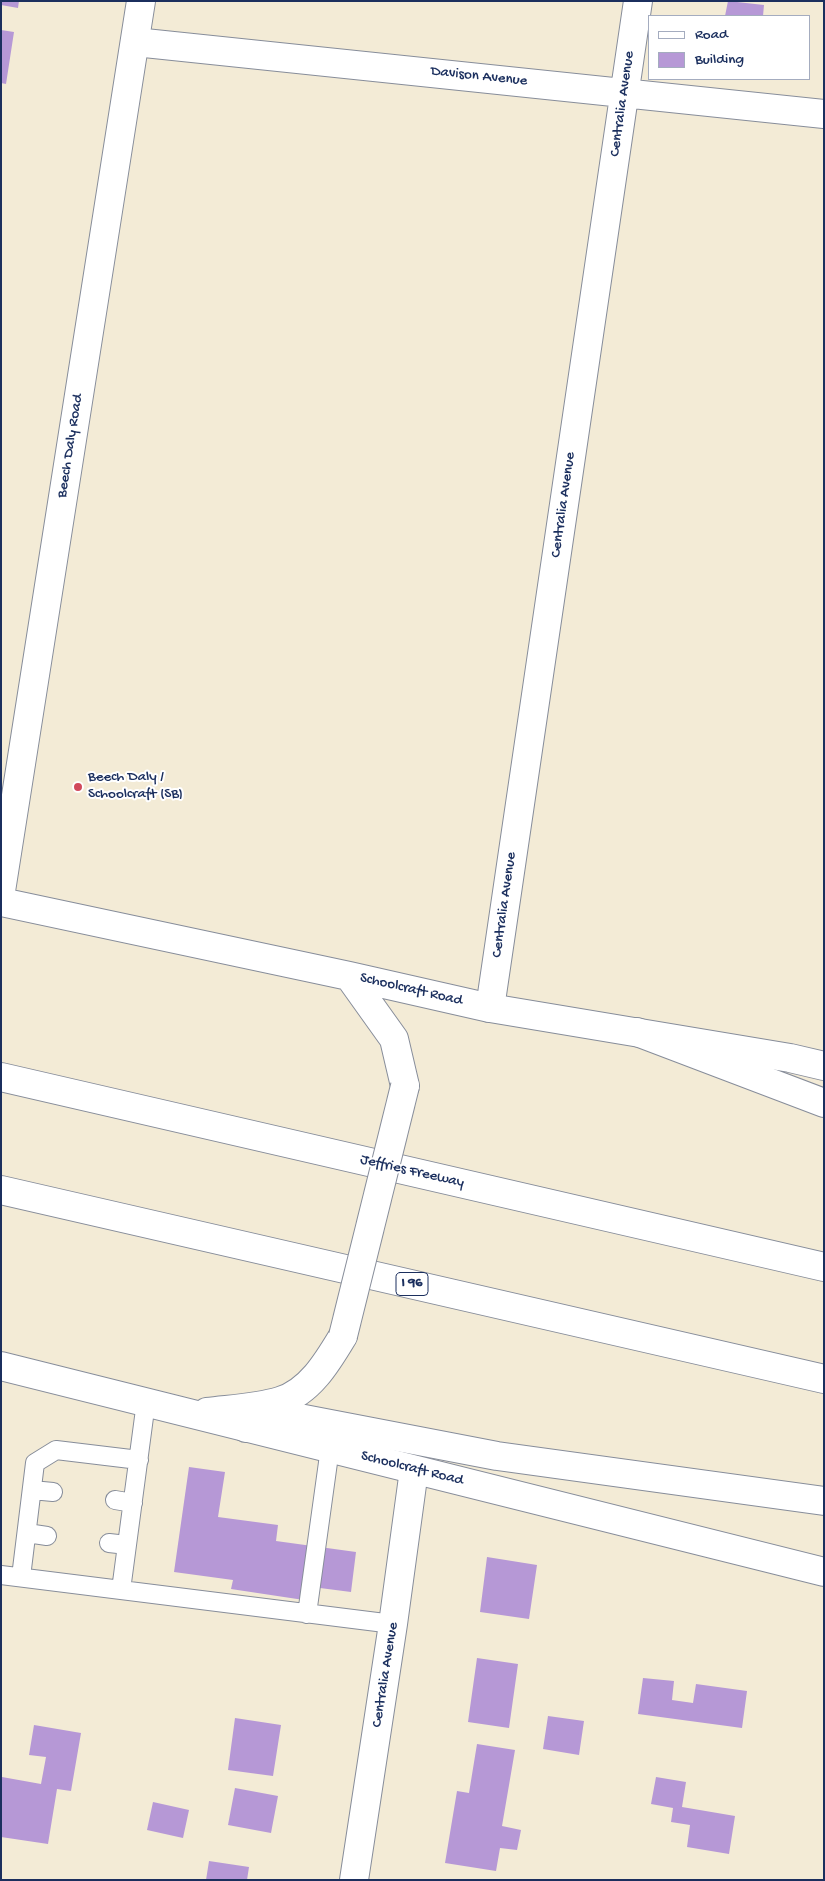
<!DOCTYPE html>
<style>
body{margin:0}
#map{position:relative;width:825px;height:1881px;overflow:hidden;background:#f3ebd6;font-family:"Gochi Hand",sans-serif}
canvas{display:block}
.frame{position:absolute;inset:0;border:2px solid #1b2f5e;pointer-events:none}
.legend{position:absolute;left:648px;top:15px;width:162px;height:65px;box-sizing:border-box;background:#fff;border:1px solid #a4acbf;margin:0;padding:6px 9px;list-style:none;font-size:15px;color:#1b2f5e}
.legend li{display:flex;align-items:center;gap:10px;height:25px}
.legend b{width:25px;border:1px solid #a4acbf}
</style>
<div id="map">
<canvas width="825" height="1881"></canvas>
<div class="frame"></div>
<ul class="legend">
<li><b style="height:6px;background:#fff"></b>Road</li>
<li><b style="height:14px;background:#b698d6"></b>Building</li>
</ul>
</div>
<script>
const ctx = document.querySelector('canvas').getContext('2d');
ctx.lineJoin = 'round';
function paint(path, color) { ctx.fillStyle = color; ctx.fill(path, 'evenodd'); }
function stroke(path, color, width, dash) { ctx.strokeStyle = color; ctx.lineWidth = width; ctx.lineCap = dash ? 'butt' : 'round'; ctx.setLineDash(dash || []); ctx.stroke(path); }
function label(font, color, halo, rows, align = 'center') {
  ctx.font = font + ' "Gochi Hand",sans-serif'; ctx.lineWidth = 4; ctx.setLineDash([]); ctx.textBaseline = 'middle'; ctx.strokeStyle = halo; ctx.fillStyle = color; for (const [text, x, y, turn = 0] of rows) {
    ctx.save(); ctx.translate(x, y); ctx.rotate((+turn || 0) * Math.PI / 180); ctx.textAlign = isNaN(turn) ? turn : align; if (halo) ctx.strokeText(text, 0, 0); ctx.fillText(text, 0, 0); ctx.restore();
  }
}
const building = new Path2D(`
 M1,1H19L18,8L1,5Z
 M728,1L764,5L763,16H725Z
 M1,30L14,32L6,84L1,83Z
 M189,1467L225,1472L218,1517L278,1525L276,1541L356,1552L351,1592L320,1588L317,1602L231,1589L233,1580L174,1572Z
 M487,1557L537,1565L529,1619L480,1612Z
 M477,1658L518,1664L509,1728L468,1722Z
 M643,1678L674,1681L672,1700L693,1703L696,1684L747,1691L742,1728L638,1714Z
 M548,1716L584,1721L579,1755L543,1749Z
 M235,1718L281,1725L273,1776L228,1770Z
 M34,1725L81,1733L71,1791L57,1789L48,1844L1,1837L2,1777L41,1784L46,1757L29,1755Z
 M477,1744L515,1750L502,1826L521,1830L517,1850L500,1848L496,1871L445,1863L457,1791L469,1793Z
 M656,1777L686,1782L682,1807L735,1816L729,1854L687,1847L690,1825L671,1822L673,1808L651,1804Z
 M235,1788L278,1796L271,1833L228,1825Z
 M153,1802L189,1810L183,1838L147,1830Z
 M209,1861L249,1867L247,1880H206Z`);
const lane = new Path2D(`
 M32,1490L53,1492
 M115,1500L133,1503
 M27,1533L47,1536
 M109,1543L127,1545
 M1,1575L393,1624
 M21,1577L35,1463L56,1450L139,1460
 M121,1590L146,1402
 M307,1614L330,1448`);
const street = new Path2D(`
 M135,42L824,114
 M490,1008L638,1
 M354,1880L393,1624L414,1470`);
const secondary = new Path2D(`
 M1,891L141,1
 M1,902L349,976L490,1008L790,1058L824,1066
 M349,976L394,1039L405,1086
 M1,1366L824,1572
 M207,1412C231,1409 257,1408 280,1401C310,1392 328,1361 343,1336`);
const highway = new Path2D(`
 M637,1032L824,1103
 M1,1077L824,1267
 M1,1190L824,1379
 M246,1428L299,1418L497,1456L824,1501`);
const secondaryBridge = new Path2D(`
 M343,1336L405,1086`);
const markers = [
 [78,787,5,"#d1495b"]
];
const shields = [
 [412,1284,32]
];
const shieldNames = [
 ["I 96",412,1284]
];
const streetNames = [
 ["Davison Avenue",479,77,6],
 ["Centralia Avenue",623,104,-82],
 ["Beech Daly Road",71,446,-81],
 ["Centralia Avenue",564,505,-82],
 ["Centralia Avenue",505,905,-82],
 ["Schoolcraft Road",411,990,13],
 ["Jeffries Freeway",412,1172,13],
 ["Schoolcraft Road",412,1469,14],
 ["Centralia Avenue",386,1675,-81]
];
const poiNames = [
 ["Beech Daly /",88,778],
 ["Schoolcraft (SB)",88,795]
];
paint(building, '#b698d6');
stroke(lane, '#878d9a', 20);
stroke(street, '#878d9a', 30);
stroke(secondary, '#878d9a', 30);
stroke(highway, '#878d9a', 30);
stroke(lane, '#fff', 18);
stroke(street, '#fff', 28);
stroke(secondary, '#fff', 28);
stroke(highway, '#fff', 28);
stroke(secondaryBridge, '#878d9a', 30, []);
stroke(secondaryBridge, '#fff', 28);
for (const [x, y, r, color] of markers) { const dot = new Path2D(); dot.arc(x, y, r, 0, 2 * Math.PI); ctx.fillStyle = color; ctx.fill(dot); stroke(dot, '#fff', 2); }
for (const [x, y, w] of shields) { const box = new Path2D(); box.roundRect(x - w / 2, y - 11.5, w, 23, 4); ctx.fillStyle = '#fff'; ctx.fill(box); stroke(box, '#1b2f5e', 1); }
label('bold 14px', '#1b2f5e', null, shieldNames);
label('15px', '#1b2f5e', '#fff', streetNames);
label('15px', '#1b2f5e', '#fff', poiNames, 'left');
</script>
